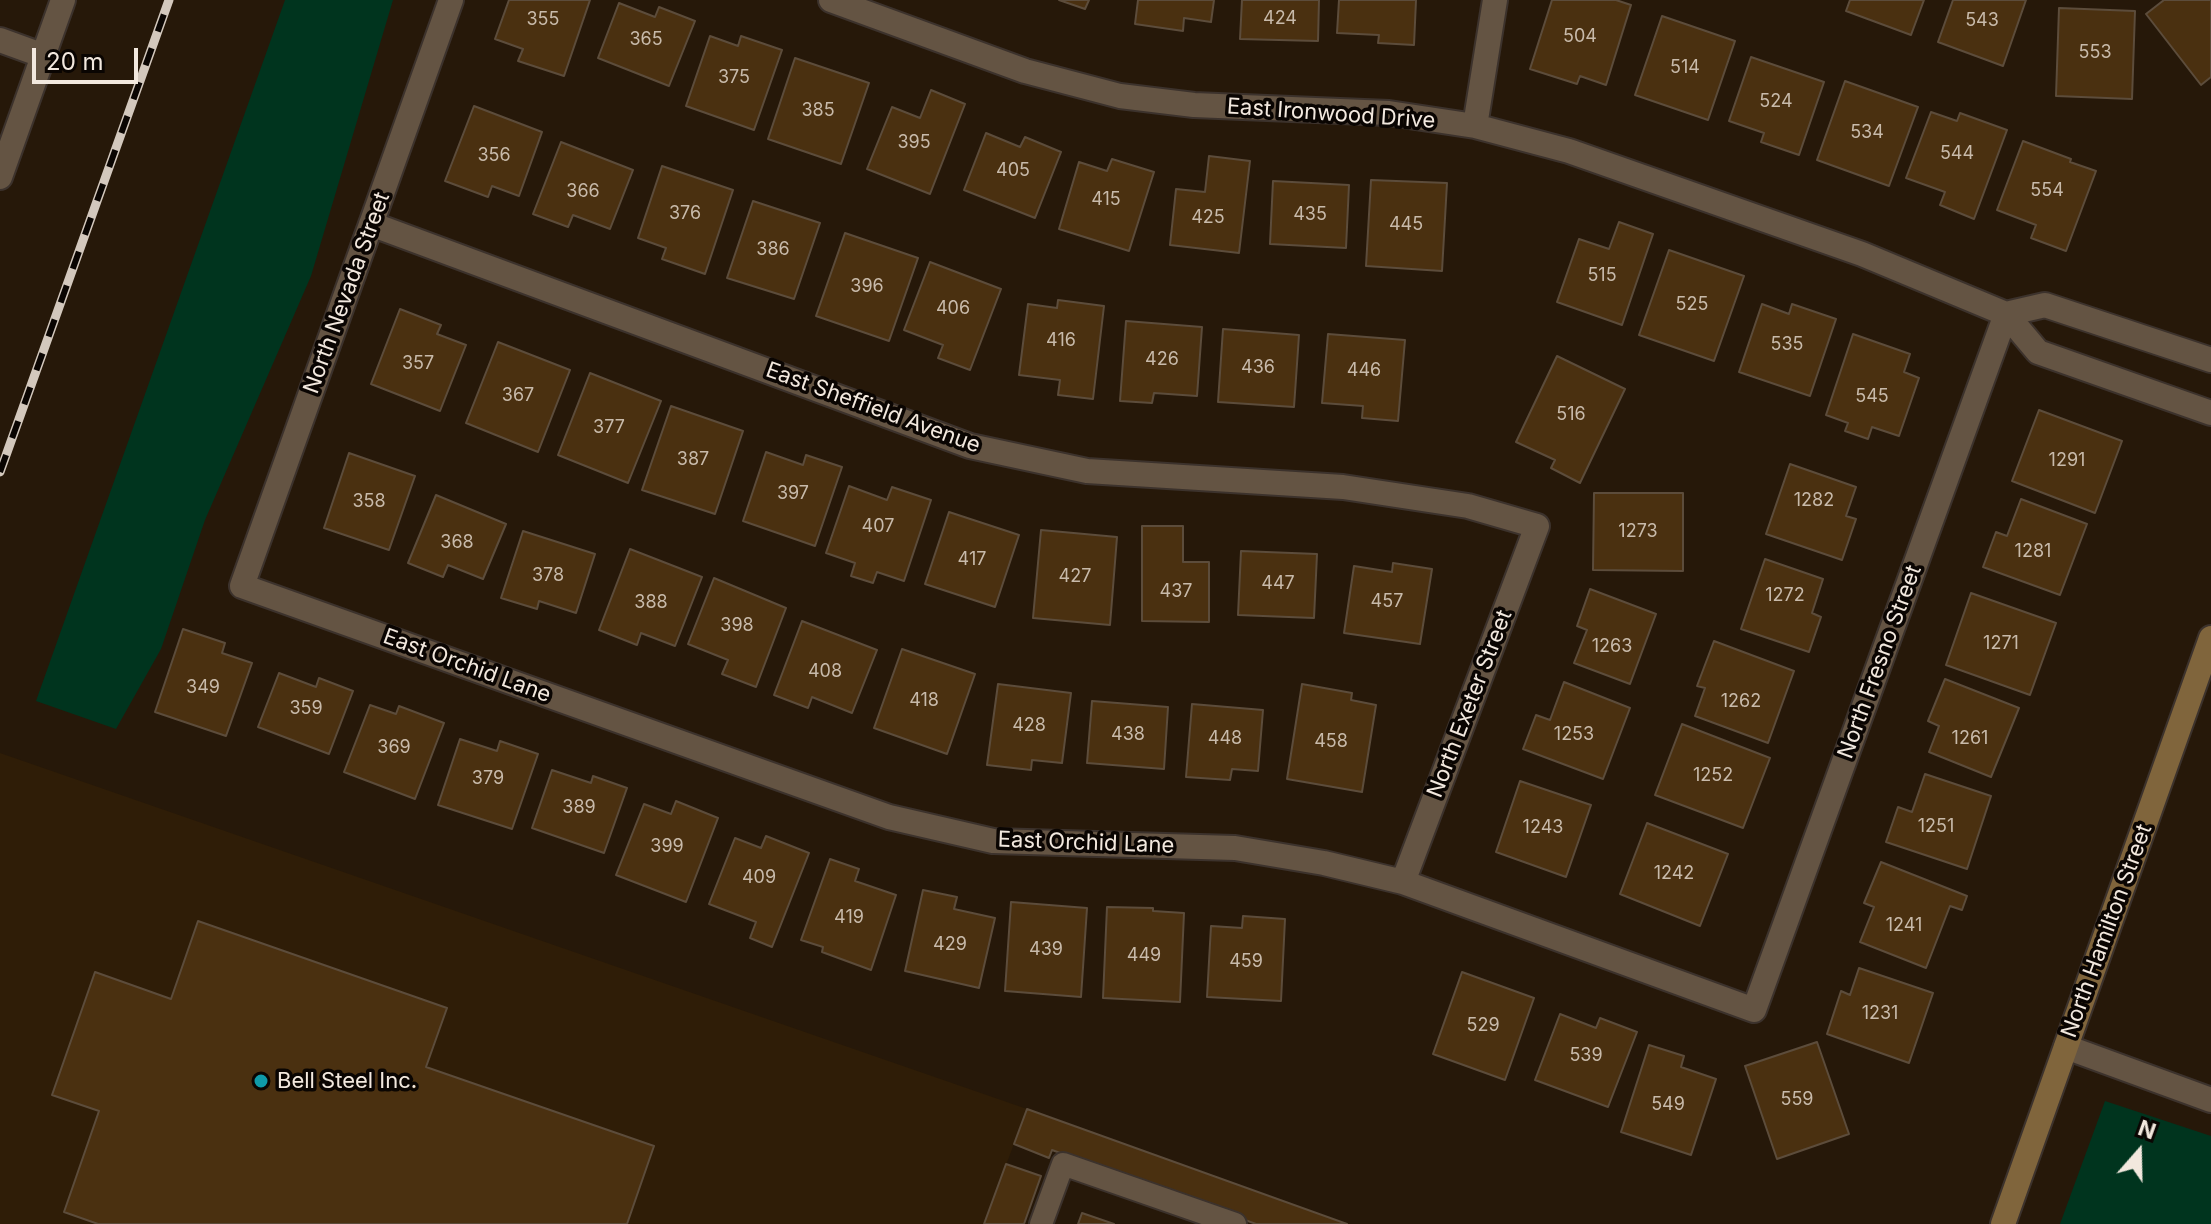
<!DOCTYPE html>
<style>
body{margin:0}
#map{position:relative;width:2211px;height:1224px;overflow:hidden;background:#261809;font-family:Inter,sans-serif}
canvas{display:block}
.north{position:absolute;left:2099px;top:1112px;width:80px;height:80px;-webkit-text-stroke:6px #0a0502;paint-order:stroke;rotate:20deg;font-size:22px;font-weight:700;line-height:32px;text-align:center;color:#f2e8de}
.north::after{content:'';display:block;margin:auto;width:28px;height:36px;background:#f2e8de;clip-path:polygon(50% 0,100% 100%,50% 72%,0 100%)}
.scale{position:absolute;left:32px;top:48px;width:106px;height:36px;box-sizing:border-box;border:4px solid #f2e8de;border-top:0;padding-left:10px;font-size:24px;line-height:28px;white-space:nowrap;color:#f2e8de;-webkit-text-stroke:6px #0a0502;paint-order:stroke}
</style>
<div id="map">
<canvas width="2211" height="1224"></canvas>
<div class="north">N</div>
<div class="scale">20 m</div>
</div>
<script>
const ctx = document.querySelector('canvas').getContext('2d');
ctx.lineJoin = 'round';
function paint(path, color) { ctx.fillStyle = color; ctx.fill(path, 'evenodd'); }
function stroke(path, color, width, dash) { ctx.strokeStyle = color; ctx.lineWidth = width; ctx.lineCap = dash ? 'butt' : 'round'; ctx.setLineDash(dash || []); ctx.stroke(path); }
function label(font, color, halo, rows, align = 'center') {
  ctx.font = font + ' Inter,sans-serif'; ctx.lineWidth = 7; ctx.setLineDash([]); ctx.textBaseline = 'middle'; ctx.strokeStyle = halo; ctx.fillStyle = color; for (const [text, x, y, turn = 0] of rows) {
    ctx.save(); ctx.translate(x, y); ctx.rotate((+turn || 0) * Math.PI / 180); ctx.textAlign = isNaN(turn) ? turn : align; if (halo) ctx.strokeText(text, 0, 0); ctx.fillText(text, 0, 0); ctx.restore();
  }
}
const built = new Path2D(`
 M0,753L1027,1109L984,1224H0Z`);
const green = new Path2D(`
 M285,0H393L311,276L205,520L161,649L116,729L36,701Z
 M2105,1101L2211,1136V1224H2060Z`);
const building = new Path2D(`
 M509,0H590L564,76L518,61L523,49L495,39Z
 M1059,0H1089L1085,9Z
 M1138,0H1214L1211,22L1184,18L1183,31L1135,24Z
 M1242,0H1319L1318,41L1240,39Z
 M1339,0H1416L1414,45L1378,43L1379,35L1337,33Z
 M1552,0H1616L1631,5L1606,85L1580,76L1577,84L1530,69Z
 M1850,0H1924L1911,35L1846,11Z
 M1953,0H2026L2003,66L1938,42Z
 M2164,0H2211V77L2201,85L2146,14Z
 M619,3L655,17L659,7L695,21L669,86L598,58Z
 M2059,8L2135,11L2132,99L2056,96Z
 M1662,16L1735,41L1708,120L1635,95Z
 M710,36L738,46L741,36L782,50L754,130L686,106Z
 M1751,57L1824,82L1799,155L1761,142L1764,133L1729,121Z
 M795,58L869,83L841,164L768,139Z
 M1845,81L1918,107L1889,186L1817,160Z
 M931,90L965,104L930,194L867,169L892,107L920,118Z
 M474,106L542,132L519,196L492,186L488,197L445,181Z
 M1931,112L1957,121L1960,113L2007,130L1974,219L1940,205L1945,192L1906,178Z
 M986,133L1020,147L1025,137L1061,152L1035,218L964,190Z
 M2023,141L2071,159L2070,162L2096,171L2066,251L2031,238L2036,225L1997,210Z
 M561,142L633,170L610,229L573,215L568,227L533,214Z
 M1209,156L1250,161L1239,253L1170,245L1176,189L1205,192Z
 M1112,159L1154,172L1129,251L1059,229L1079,162L1107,171Z
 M662,166L733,190L705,274L662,259L666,248L638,238Z
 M1371,180L1447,183L1442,271L1366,266Z
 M1273,181L1349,185L1346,248L1270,244Z
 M753,201L820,223L794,299L727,278Z
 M1619,222L1653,234L1622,325L1557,302L1579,239L1609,249Z
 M845,233L918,258L889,341L816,316Z
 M1669,250L1744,276L1714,361L1639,335Z
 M930,262L1001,289L970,370L938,358L943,345L904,330Z
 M1058,300L1104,306L1093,399L1058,395L1060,380L1019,375L1028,304L1057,308Z
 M1762,304L1789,314L1792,304L1836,319L1810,396L1739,372Z
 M400,309L441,325L437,334L466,345L440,411L371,384Z
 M1126,321L1202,327L1197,396L1154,393L1152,403L1120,401Z
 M1223,329L1299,335L1294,407L1218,402Z
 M1328,334L1405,340L1398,421L1362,418L1363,406L1322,403Z
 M1853,334L1910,354L1904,372L1919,378L1899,436L1872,427L1868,439L1845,431L1848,423L1826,415Z
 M498,342L570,370L538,452L466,423Z
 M1557,356L1625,389L1580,483L1551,468L1555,460L1516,442Z
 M590,373L661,401L628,483L558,455Z
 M671,406L743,431L715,514L642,490Z
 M2039,410L2122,441L2095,513L2012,481Z
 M766,452L803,465L806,455L842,467L815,546L743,521Z
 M349,453L415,476L389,550L324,528Z
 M1790,464L1856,487L1846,516L1856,519L1842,560L1766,534Z
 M849,486L887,500L892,487L931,500L904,581L877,572L873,583L851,576L855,563L826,553Z
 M1594,493H1683V571L1593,570Z
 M436,495L506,524L483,579L448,565L443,577L408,563Z
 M2021,499L2087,524L2060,595L1983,567L1996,532L2007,536Z
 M949,512L1019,535L995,607L925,584Z
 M1142,526H1183V562H1209V622L1142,621Z
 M1041,530L1117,537L1110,625L1033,618Z
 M523,531L595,554L576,613L539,601L537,609L501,598Z
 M630,549L702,577L675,646L641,633L637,645L599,630Z
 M1241,551L1317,554L1314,618L1238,615Z
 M1765,559L1823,579L1812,613L1821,617L1809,652L1741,629Z
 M1393,563L1432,569L1420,644L1344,633L1354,566L1392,572Z
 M714,578L786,608L756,687L722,674L728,660L688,644Z
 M1590,589L1656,614L1630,684L1574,663L1587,630L1577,626Z
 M1971,593L2056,623L2030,695L1946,665Z
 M802,621L877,650L852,713L812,697L808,708L774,695Z
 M183,629L225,643L222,653L252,663L226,736L155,712Z
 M1714,641L1794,671L1768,743L1695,716L1705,688L1697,686Z
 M902,649L975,674L947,754L874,728Z
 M279,673L316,687L319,678L353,691L329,754L258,727Z
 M1945,679L2019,708L1991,777L1929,752L1939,726L1928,721Z
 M1564,682L1630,708L1603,779L1523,749L1536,715L1550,720Z
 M998,684L1071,693L1062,763L1032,760L1031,770L987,765Z
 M1302,684L1352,693L1351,700L1376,705L1362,792L1287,779Z
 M1092,701L1168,707L1164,769L1087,763Z
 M1192,704L1263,710L1258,771L1232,769L1230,780L1186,777Z
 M370,705L396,714L399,706L444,723L415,799L344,772Z
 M1682,724L1770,758L1743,828L1655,795Z
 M460,739L497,751L500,741L538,754L512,829L438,805Z
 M552,770L591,783L593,776L627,788L604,853L532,828Z
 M1925,774L1991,796L1967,869L1886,842L1898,807L1912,812Z
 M1520,781L1591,805L1566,877L1496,852Z
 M676,801L718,818L686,902L616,875L644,804L671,814Z
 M1647,823L1728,854L1700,926L1620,894Z
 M766,836L809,853L772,947L750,938L756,922L709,904L735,838L761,848Z
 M830,859L859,869L855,881L896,895L871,970L822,952L823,947L801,940Z
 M1881,862L1967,896L1962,910L1950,906L1926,968L1860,942L1874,907L1864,903Z
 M923,890L957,897L954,909L995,918L979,988L905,971Z
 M1011,902L1087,908L1081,997L1005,991Z
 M1107,907L1153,908V911L1184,913L1180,1002L1103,998Z
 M1243,916L1285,919L1281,1001L1207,997L1211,926L1242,928Z
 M198,921L447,1008L426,1067L654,1146L627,1224H98L64,1212L99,1111L52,1095L95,972L171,999Z
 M1859,968L1933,993L1909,1063L1827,1034L1841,991L1850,995Z
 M1462,972L1534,998L1505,1080L1433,1054Z
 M1560,1014L1596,1028L1600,1018L1637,1032L1608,1107L1535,1080Z
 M1817,1042L1849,1134L1777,1159L1745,1066Z
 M1649,1045L1684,1056L1681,1067L1716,1079L1691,1155L1621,1132Z
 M1027,1109L1347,1224H1256L1052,1150L1049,1158L1014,1144Z
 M1006,1164L1041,1176L1024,1224H984Z
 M1082,1213L1114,1224H1078Z`);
const lane = new Path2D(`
 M1041,1224L1063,1164L1235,1224`);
const street = new Path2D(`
 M451,0L242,586L889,817L993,841L1235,848L1324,863L1403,882L1754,1010L2006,314
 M831,0L1025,71L1120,96L1194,105L1389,113L1475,126L1569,151L1862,254L2006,314L2038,352L2211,413
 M0,40L44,56
 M1475,126L1495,0
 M0,177L63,0
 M371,224L970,446L1087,471L1343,487L1468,506L1537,526L1403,882
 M2006,314L2045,305L2211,360
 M2066,1047L2211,1100`);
const secondary = new Path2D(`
 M2003,1224L2211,638`);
const rail = new Path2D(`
 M0,472L169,0`);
const markers = [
 [261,1081,8,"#0f9aa8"]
];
const numberNames = [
 ["424",1280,19],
 ["355",543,20],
 ["543",1982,21],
 ["504",1580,37],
 ["365",646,40],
 ["553",2095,53],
 ["514",1685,68],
 ["375",734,78],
 ["524",1776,102],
 ["385",818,111],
 ["534",1867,133],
 ["395",914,143],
 ["544",1957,154],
 ["356",494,156],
 ["405",1013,171],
 ["554",2047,191],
 ["366",583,192],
 ["415",1106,200],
 ["376",685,214],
 ["435",1310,215],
 ["425",1208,218],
 ["445",1406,225],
 ["386",773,250],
 ["515",1602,276],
 ["396",867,287],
 ["525",1692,305],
 ["406",953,309],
 ["416",1061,341],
 ["535",1787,345],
 ["426",1162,360],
 ["357",418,364],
 ["436",1258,368],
 ["446",1364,371],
 ["367",518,396],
 ["545",1872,397],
 ["516",1571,415],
 ["377",609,428],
 ["387",693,460],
 ["1291",2067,461],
 ["397",793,494],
 ["1282",1814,501],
 ["358",369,502],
 ["407",878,527],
 ["1273",1638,532],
 ["368",457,543],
 ["1281",2033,552],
 ["417",972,560],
 ["378",548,576],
 ["427",1075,577],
 ["447",1278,584],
 ["437",1176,592],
 ["1272",1785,596],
 ["457",1387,602],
 ["388",651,603],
 ["398",737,626],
 ["1271",2001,644],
 ["1263",1612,647],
 ["408",825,672],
 ["349",203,688],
 ["418",924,701],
 ["1262",1741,702],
 ["359",306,709],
 ["428",1029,726],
 ["438",1128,735],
 ["1253",1574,735],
 ["448",1225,739],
 ["1261",1970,739],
 ["458",1331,742],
 ["369",394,748],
 ["1252",1713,776],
 ["379",488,779],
 ["389",579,808],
 ["1251",1936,827],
 ["1243",1543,828],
 ["399",667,847],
 ["1242",1674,874],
 ["409",759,878],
 ["419",849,918],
 ["1241",1904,926],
 ["429",950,945],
 ["439",1046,950],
 ["449",1144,956],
 ["459",1246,962],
 ["1231",1880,1014],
 ["529",1483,1026],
 ["539",1586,1056],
 ["559",1797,1100],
 ["549",1668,1105]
];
const streetNames = [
 ["East Ironwood Drive",1331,114,4],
 ["North Nevada Street",347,293,-70],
 ["East Sheffield Avenue",873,408,20],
 ["North Fresno Street",1880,662,-70],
 ["East Orchid Lane",467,666,20],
 ["North Exeter Street",1470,704,-69],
 ["East Orchid Lane",1086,843,2],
 ["North Hamilton Street",2107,931,-70]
];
const poiNames = [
 ["Bell Steel Inc.",277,1081]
];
paint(built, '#2f1d07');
paint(green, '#00341e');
paint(building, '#4a3010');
stroke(building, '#5c4c3b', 2);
stroke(lane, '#3c322c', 26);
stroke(street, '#3c322c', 28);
stroke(secondary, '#3c322c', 28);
stroke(lane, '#645443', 22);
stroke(street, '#645443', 24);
stroke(secondary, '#80653c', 24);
stroke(rail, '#d3c8bd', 9);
stroke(rail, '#0a0502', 6, [18]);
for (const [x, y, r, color] of markers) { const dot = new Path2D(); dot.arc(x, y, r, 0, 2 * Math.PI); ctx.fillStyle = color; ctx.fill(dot); stroke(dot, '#0a0502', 3); }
label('18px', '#c8baaa', null, numberNames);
label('22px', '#f2e8de', '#0a0502', streetNames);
label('22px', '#f2e8de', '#0a0502', poiNames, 'left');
</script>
